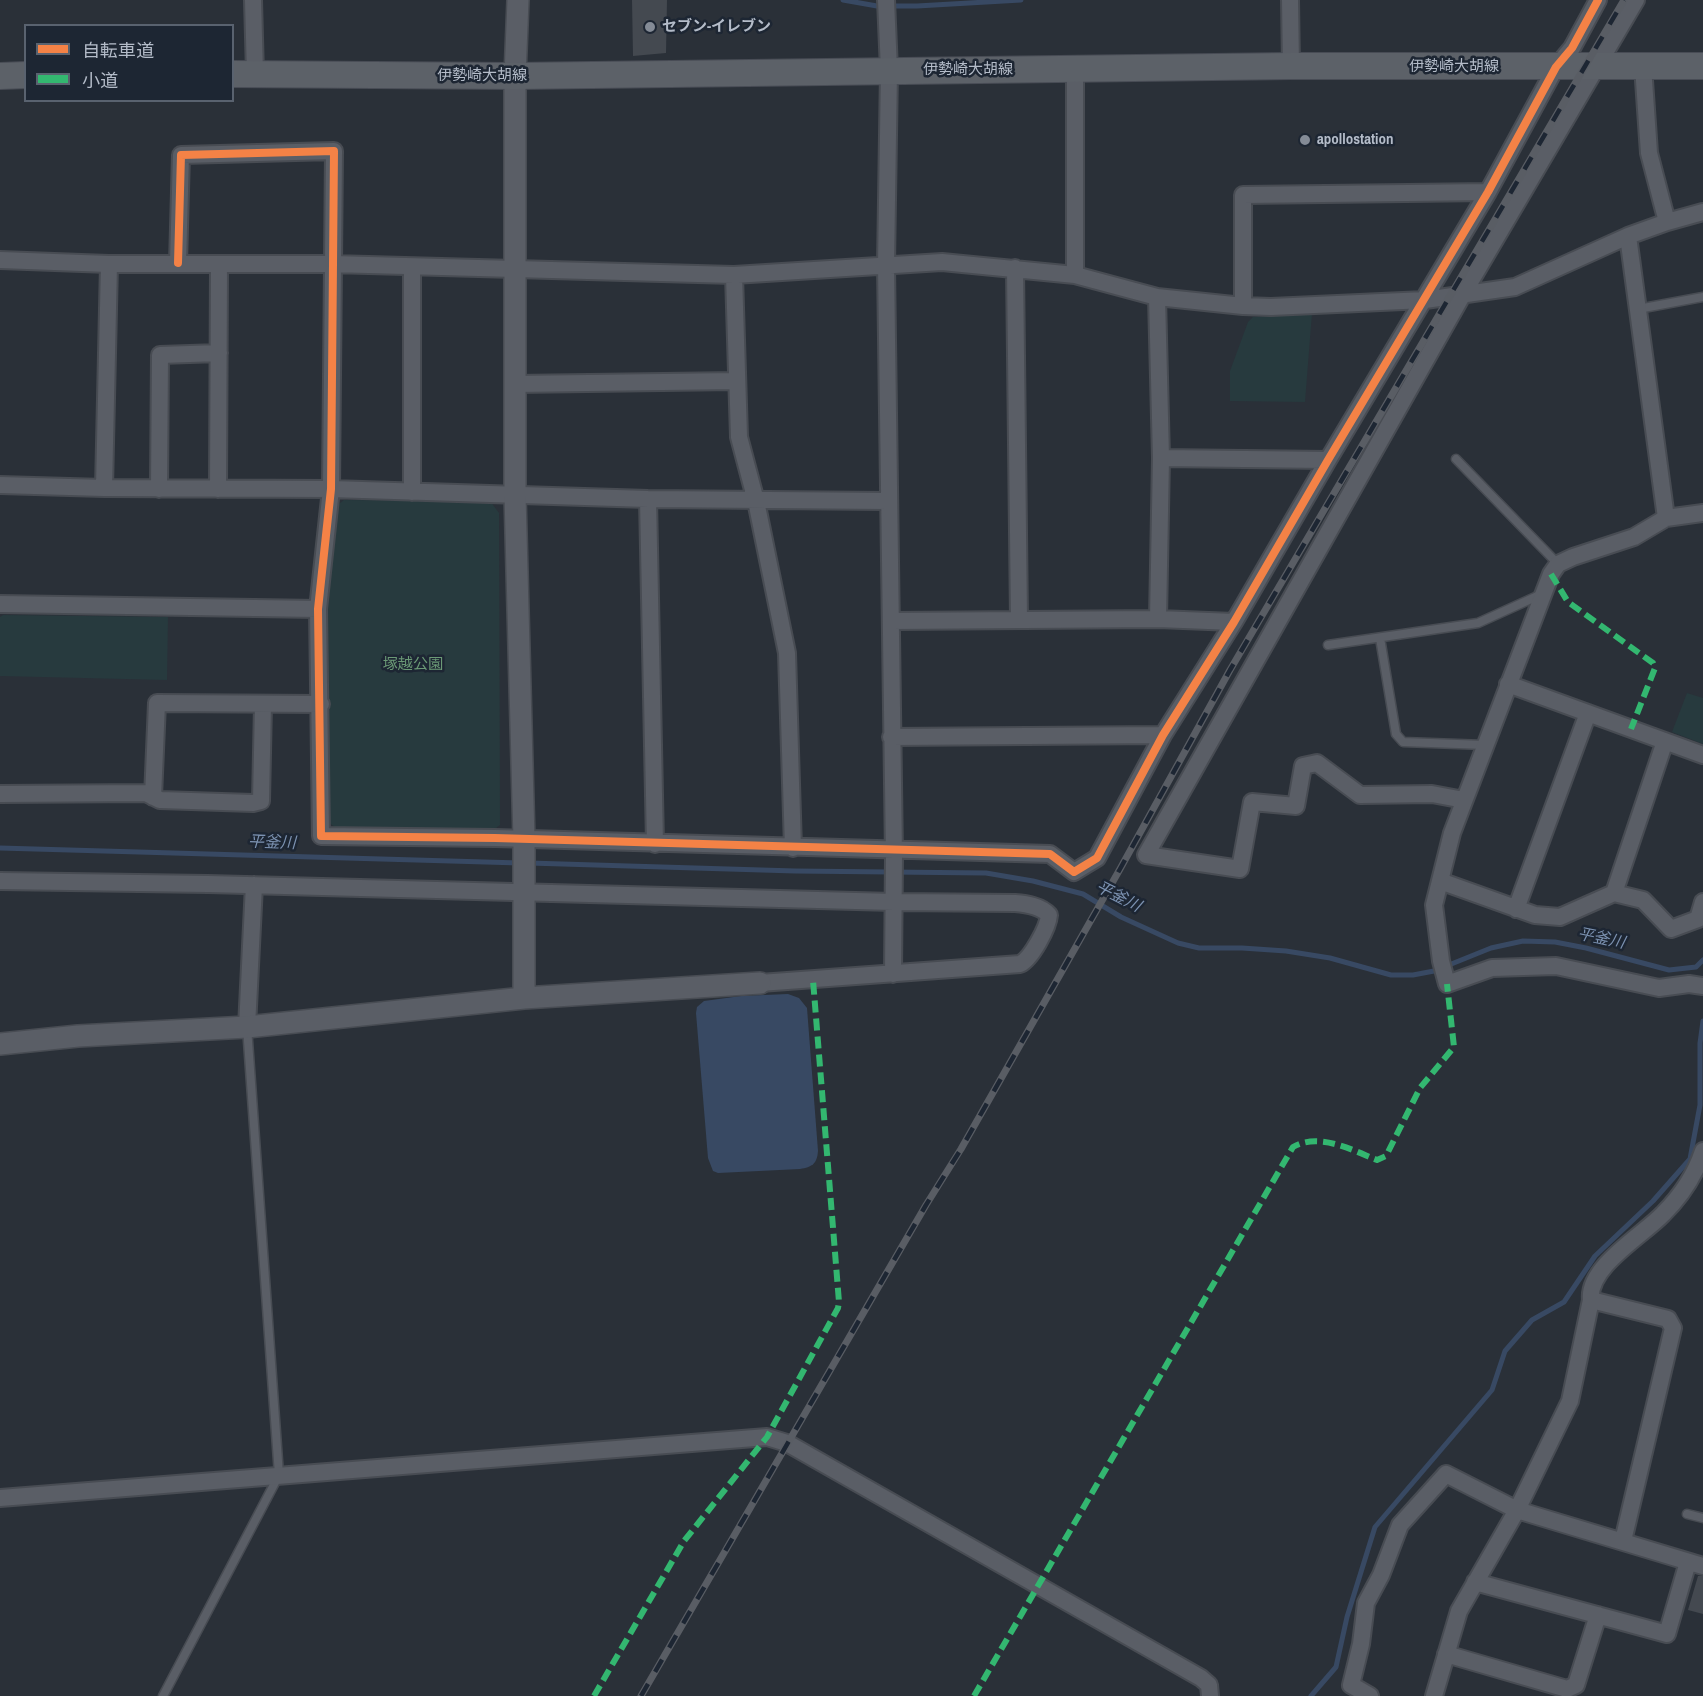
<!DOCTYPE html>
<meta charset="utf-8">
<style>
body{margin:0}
#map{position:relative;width:1703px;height:1696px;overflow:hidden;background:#2a3038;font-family:"Archivo Narrow","Noto Sans JP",sans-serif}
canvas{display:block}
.legend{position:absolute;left:24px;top:24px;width:210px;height:78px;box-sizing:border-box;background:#1d2633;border:2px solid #59626f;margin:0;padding:8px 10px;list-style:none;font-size:18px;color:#b4bcc9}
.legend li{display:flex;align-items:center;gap:12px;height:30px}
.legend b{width:30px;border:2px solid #59626f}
</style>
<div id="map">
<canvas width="1703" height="1696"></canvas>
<ul class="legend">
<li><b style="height:8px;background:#f48246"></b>自転車道</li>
<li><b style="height:8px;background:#33b770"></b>小道</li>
</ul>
</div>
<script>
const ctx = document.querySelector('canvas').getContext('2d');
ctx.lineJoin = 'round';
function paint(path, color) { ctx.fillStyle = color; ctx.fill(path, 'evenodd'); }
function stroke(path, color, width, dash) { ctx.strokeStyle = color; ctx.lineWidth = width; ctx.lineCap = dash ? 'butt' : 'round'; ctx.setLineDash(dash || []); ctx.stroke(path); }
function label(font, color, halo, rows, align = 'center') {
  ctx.font = font + ' "Archivo Narrow","Noto Sans JP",sans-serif'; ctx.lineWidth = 5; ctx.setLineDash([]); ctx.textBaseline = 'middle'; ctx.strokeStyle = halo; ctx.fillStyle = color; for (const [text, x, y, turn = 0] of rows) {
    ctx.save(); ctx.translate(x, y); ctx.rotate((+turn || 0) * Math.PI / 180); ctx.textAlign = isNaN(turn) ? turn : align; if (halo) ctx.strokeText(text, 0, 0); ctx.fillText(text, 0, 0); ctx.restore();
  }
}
const green = new Path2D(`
 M1312,313L1305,402L1230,401V371L1248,322L1253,317Z
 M344,500L490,501L499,513L500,825L493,830L335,827L329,823L327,612L336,506Z
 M3,615L168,617L167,680L0,676V617Z
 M1687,693L1703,698V744L1672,732Z`);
const water = new Path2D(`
 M788,994L799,998L807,1008L818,1151C817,1164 812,1167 800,1169L718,1173L713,1171L708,1158L696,1013L697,1007L704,1001L741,996Z`);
const stream = new Path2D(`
 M843,0L877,6H917L1021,0
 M0,848L520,863
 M529,863L795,871L986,873L1033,881L1083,894L1121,917L1178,943L1199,948H1242L1286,951L1330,958L1391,975H1413L1434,971L1491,948L1523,941L1555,942L1586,948L1669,970L1696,967L1703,960
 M1311,1696L1336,1667L1347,1617L1375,1527L1492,1390L1505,1351L1532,1320L1564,1302L1595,1256L1653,1201L1690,1159L1700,1105V1043L1703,1021`);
const building = new Path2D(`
 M632,0H667L666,53L633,56Z
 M1698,1576H1703V1614L1688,1610Z`);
const service = new Path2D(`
 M1638,309L1703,297
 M1456,459L1558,564
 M1380,638L1396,734L1403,742L1485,745
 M1328,645L1478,623L1542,594
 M1687,1514L1703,1518
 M163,1696L279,1475L247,1027`);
const minor = new Path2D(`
 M253,0L255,74
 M886,0L889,70L886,265L894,856L893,974
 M1290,0L1291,66
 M1643,66L1649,153L1667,222
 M1628,236L1666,518
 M0,260L109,264H332L734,275L942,262L1075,275L1157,297L1243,306L1271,307L1425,300L1515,287L1628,236L1667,222L1703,212
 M178,263L181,155L334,151L331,489L318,609L321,836L495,838L1050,854L1074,872L1097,858L1163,735L1234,622L1328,460L1488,192L1556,67L1572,48L1598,0
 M1015,268L1019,620
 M734,275L739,437L756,501L787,653L793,848
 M1075,275V70
 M1157,297L1161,458L1158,619
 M1243,306V195L1488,192
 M515,384L736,381
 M1161,458L1328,460
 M0,485L104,488L331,489L648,499L888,501
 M104,488L109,264
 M159,489L160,355L219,353
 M218,489L219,265
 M412,492V267
 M648,499L655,844
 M1703,513L1666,518L1634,537L1573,557L1558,564L1551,574L1452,833L1434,905L1441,961L1447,984L1492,968L1556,966L1659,988L1689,984L1703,986
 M0,604L318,609
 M891,621L1158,619L1234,622
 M1508,684L1703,755
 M891,737L1163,735
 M0,794L146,793L160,800L253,803L261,801L263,704
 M153,797L157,703L321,704
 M1464,800L1432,794L1360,795L1317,763L1303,766L1296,806L1252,802L1240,869L1146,855L1463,294L1636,0
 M0,881L208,884L894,902L1015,903C1027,904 1041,906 1049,915C1048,928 1031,959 1020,964L760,983
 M1440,881L1535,915L1560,917L1614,893L1643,900L1671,929L1698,919L1703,902
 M1614,893L1665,741
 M1516,909L1588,713
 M247,1027L254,885
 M1591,1300L1668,1319L1673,1328L1623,1541
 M0,1498L767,1437L787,1443L1201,1678L1209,1685L1210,1696
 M1475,1582L1667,1634L1688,1562
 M1446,1654L1567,1689L1576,1685L1598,1615
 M1370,1696L1351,1685L1361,1644L1366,1603L1381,1575L1400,1525L1446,1474L1517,1510L1703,1566
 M1434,1696L1459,1611L1517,1510L1570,1401L1591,1300C1587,1267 1642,1236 1663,1214C1681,1196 1695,1175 1703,1151`);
const tertiary = new Path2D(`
 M518,0L515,76V495L524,840V998
 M0,1044L78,1036L247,1027L524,998L760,983`);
const primary = new Path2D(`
 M232,74L515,76L1291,66H1703
 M0,76L26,75`);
const rail = new Path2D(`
 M641,1696L926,1205L961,1149L1120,869L1230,670L1624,0`);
const quiet = new Path2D(`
 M1551,574L1568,602L1653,663L1655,668L1631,729
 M594,1696L684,1541L767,1437L838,1308L839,1302L813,980
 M974,1696L1293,1147C1319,1132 1352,1150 1377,1160L1386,1156L1420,1088L1454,1047L1447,984`);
const cycleway = new Path2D(`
 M178,263L181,155L334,151L331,489L318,609L321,836L495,838L1050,854L1074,872L1097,858L1163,735L1234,622L1328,460L1488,192L1556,67L1572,48L1598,0`);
const markers = [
 [650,27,6,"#848b96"],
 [1305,140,6,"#848b96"]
];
const poiNames = [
 ["セブン-イレブン",662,27],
 ["apollostation",1317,140]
];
const streetNames = [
 ["伊勢崎大胡線",1454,67],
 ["伊勢崎大胡線",968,70],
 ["伊勢崎大胡線",482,76]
];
const parkNames = [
 ["塚越公園",413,665]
];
const waterNames = [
 ["平釜川",272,843,2],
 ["平釜川",1118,897,27],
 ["平釜川",1601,939,12]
];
paint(green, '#273a3e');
paint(water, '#384963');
stroke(stream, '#384963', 5);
paint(building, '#444950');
stroke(service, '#484c53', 11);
stroke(minor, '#484c53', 20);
stroke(tertiary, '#484c53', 24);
stroke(primary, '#484c55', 28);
stroke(service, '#5a5e66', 8);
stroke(minor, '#5a5e66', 16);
stroke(tertiary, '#5a5e66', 21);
stroke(primary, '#5c6168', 26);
stroke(rail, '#595d64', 7);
stroke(rail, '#1d2633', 4.5, [14]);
stroke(quiet, '#33b770', 6, [12, 6]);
stroke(cycleway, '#f48246', 8);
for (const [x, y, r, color] of markers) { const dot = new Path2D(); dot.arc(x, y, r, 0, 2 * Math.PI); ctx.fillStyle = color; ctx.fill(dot); stroke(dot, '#1d2633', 2); }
label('bold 15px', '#b4bcc9', '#1d2633', poiNames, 'left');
label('15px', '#b4bcc9', '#1d2633', streetNames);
label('15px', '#6b9a76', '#1d2633', parkNames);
label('italic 16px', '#7c92b1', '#1d2633', waterNames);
</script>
